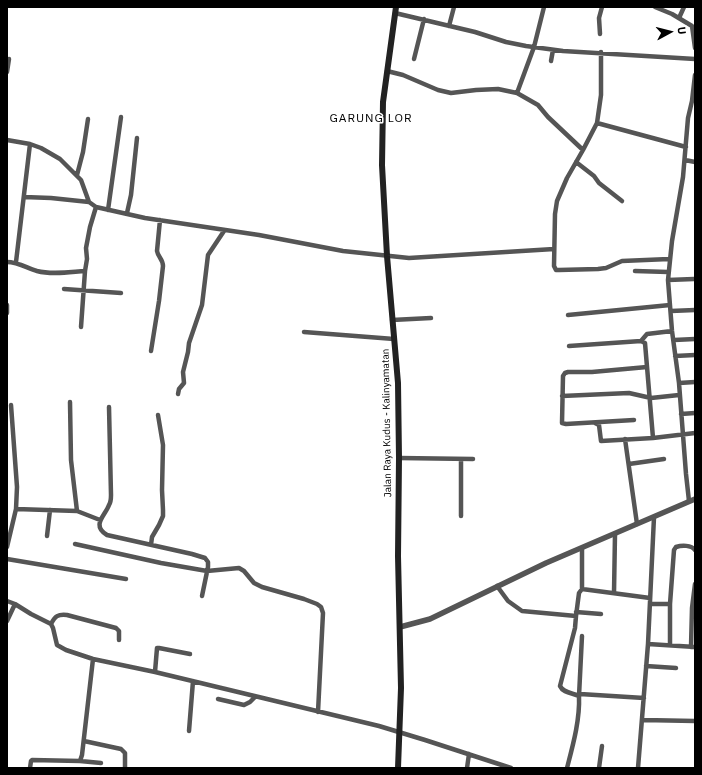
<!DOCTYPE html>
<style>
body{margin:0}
#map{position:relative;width:702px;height:775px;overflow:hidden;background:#fff;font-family:"IBM Plex Sans",sans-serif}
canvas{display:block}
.frame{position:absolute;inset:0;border:8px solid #000;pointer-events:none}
.north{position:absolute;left:650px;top:12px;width:40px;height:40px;-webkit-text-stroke:3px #fff;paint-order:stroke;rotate:83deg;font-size:11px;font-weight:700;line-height:16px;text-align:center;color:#000}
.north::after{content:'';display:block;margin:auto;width:14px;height:18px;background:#000;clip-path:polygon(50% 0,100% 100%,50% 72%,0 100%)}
</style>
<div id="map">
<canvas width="702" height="775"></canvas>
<div class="frame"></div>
<div class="north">U</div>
</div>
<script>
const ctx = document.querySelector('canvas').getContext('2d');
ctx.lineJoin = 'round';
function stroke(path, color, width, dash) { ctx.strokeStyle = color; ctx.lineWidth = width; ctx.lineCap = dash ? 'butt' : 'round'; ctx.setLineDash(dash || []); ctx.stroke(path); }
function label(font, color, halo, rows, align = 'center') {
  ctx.font = font + ' "IBM Plex Sans",sans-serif'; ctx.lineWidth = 3; ctx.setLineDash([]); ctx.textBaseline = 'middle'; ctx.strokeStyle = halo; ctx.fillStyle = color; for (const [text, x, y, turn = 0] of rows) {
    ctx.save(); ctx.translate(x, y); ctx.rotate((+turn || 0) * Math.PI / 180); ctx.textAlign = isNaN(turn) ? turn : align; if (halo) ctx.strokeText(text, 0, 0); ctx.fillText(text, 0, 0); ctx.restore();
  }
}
const minor = new Path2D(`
 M655,7L672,14L692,26L695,48
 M395,13L475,32L506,42L526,46L563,51L695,59
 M679,18L684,7
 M449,26L454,7
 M600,34L599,18L602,7
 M601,52V95L597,123L583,150L567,178L557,201L555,214L554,266L556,270H559L598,269L606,268L622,261L669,259
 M414,59L424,19
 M551,61L553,50
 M387,71L403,75L438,90L451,93L476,90L498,89L517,93L538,105L548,117L583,150
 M7,72L9,59
 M517,93L534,47L544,7
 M597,123L686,147
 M7,140L30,144L41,148L60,159L81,180L89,202L96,207L145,218L259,235L343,251L409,258L554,249
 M685,160L695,162
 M576,162L594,176L599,183L622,201
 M77,175L83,152L88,119
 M24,197L51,198L89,202
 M108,210L121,117
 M127,213L131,195L137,138
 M7,262C18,262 27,268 37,271C52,275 70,272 85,271L87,259L86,248L90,227L96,207
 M16,262L30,144
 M635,271L668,272
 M668,280L694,279
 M64,289L121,293
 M7,305V313
 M671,311L695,310
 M568,315L670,305
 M392,320L431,318
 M81,327L85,271
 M304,332L394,339
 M674,340L695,339
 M641,341L647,334L672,331
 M569,346L641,341L645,343L653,438
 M151,351L159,301L163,266C163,259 158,257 157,251L160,220
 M675,356L695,355
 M679,383L695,382
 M178,394L179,389L184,383L183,372L188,352L189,343L202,305L208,255L224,231
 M562,396L629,393L651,398L679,395
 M70,402L71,460L77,511
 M109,407L111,495C111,498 111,502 109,505C105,516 91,525 107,535L192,554L205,558L208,562V567L202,596
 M681,414L695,413
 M634,420L566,424L562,423L563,376L565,373L568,372H592L647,367
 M595,423L599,425L601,441L653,438L695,433
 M625,439L637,524
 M399,458L473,459
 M461,459V516
 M629,464L664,459
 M689,501L686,474L679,383L672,331L668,280L672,241L683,177L688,118L692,101L695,75
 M16,509L77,511L100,520
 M47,536L50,510
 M75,544L161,563L207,571L239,568L244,571L254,583L262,587L304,599L317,604L321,607L323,613L318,712
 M151,545L152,537L159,525L163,516V510L162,490L163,445L158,415
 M7,547L16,509L17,487L11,405
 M7,559L126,579
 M497,586L508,601L522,611L576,616L575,628L560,686C563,693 573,693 579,696C580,720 573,745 567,768
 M582,589V548
 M614,593L615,534
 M7,601L15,604L31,614L51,624L53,628L57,645L66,650L93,659L155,672L379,726L425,740L511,768
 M651,604H670
 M576,612L601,614
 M576,616L579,593L582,589L650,598
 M7,621L15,604
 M51,624C55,616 58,614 67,615L116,628L119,631V640
 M648,644L695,647
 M670,645V604L674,550L676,547C682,545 691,545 695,550
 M691,647L692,608L695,584
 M646,666L676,668
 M155,672L157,648H159L190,654
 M580,694L644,698
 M579,696L582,636
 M218,699L244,705L250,702L255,697
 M643,720L695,721
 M189,731L193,681
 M84,741L121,749L125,753V768
 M80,761L101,763
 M30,768L31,761L32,760L80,761L82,755L93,659
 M467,768L469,754
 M599,768L602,746
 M638,768L648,644L654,517`);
const tertiary = new Path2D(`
 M400,627L430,619L546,563L695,499`);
const secondary = new Path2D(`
 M396,7L383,102L382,165L387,256L398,383L399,458L398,556L401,688L398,768`);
const streetNames = [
 ["Jalan Raya Kudus - Kalinyamatan",387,423,-91]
];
const quarterNames = [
 ["GARUNG LOR",371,119]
];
stroke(minor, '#555', 4.5);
stroke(tertiary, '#555', 5.5);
stroke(secondary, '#222', 6);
label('10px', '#000', '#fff', streetNames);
ctx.letterSpacing = '1px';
label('12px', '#000', '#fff', quarterNames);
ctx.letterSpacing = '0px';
</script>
